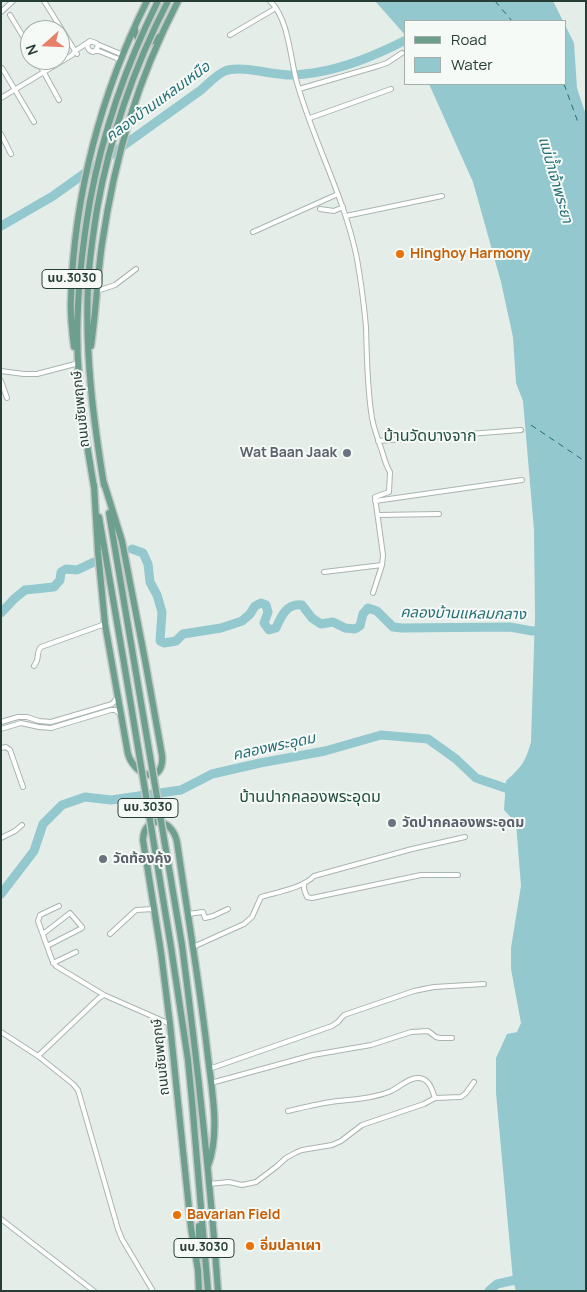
<!DOCTYPE html>
<meta charset="utf-8">
<style>
body{margin:0}
#map{position:relative;width:587px;height:1292px;overflow:hidden;background:#e5ede9;font-family:Manrope,sans-serif}
canvas{display:block}
.frame{position:absolute;inset:0;border:2px solid #263e36;pointer-events:none}
.legend{position:absolute;left:404px;top:20px;width:162px;height:65px;box-sizing:border-box;background:#f6faf7;border:1px solid #a3afaa;margin:0;padding:6px 9px;list-style:none;font-size:15px;color:#263e36}
.legend li{display:flex;align-items:center;gap:10px;height:25px}
.legend b{width:25px;border:1px solid #a3afaa}
.north{position:absolute;left:20px;top:20px;width:50px;height:50px;box-sizing:border-box;background:#f6faf7;border:1px solid #a3afaa;border-radius:50%;rotate:250deg;font-size:14px;font-weight:700;line-height:20px;text-align:center;color:#263e36}
.north::after{content:'';display:block;margin:auto;width:18px;height:22px;background:#e78069;clip-path:polygon(50% 0,100% 100%,50% 72%,0 100%)}
</style>
<div id="map">
<canvas width="587" height="1292"></canvas>
<div class="frame"></div>
<ul class="legend">
<li><b style="height:6px;background:#6d9f8f"></b>Road</li>
<li><b style="height:14px;background:#92c8ce"></b>Water</li>
</ul>
<div class="north">N</div>
</div>
<script>
const ctx = document.querySelector('canvas').getContext('2d');
ctx.lineJoin = 'round';
function paint(path, color) { ctx.fillStyle = color; ctx.fill(path, 'evenodd'); }
function stroke(path, color, width, dash) { ctx.strokeStyle = color; ctx.lineWidth = width; ctx.lineCap = dash ? 'butt' : 'round'; ctx.setLineDash(dash || []); ctx.stroke(path); }
function label(font, color, halo, rows, align = 'center') {
  ctx.font = font + ' Manrope,"Noto Sans Thai",sans-serif'; ctx.lineWidth = 4; ctx.setLineDash([]); ctx.textBaseline = 'middle'; ctx.strokeStyle = halo; ctx.fillStyle = color; for (const [text, x, y, turn = 0] of rows) {
    ctx.save(); ctx.translate(x, y); ctx.rotate((+turn || 0) * Math.PI / 180); ctx.textAlign = isNaN(turn) ? turn : align; if (halo) ctx.strokeText(text, 0, 0); ctx.fillText(text, 0, 0); ctx.restore();
  }
}
const water = new Path2D(`
 M375,1H553L563,21H406V36Z
 M566,27L574,43L577,88L586,115V1291H516L513,1280L496,1093V1058L507,1034L517,1032L521,1023L511,969V948L521,886L516,823L504,810L506,781C522,766 525,763 531,742L535,616L534,530L523,401L516,383L513,337L501,282L473,182L429,84H566Z`);
const river = new Path2D(`
 M1,226L53,196L201,90C208,84 216,75 225,71C241,65 272,75 290,75C297,75 305,74 313,73C346,68 376,55 406,40
 M132,549L143,553L148,564L150,582L157,595L162,612L160,641L164,643L176,641L183,634L221,628L242,621L250,614L255,606L261,603L266,605L268,612L264,623L269,630L276,628C281,616 287,603 302,605L312,618L321,624L333,622L345,628L355,629L360,626L363,614L368,608L377,611L393,627L402,628L510,627L532,631H546
 M1,613L14,599L25,590L54,587L60,580L61,572L66,569L77,570L94,562
 M1,894L34,851L43,824L62,805L85,797L111,800L181,790L212,774L260,763L325,751L381,735L428,739L456,759L476,778L517,792
 M489,1291L497,1284L524,1278`);
const ferry = new Path2D(`
 M495,1L512,21
 M564,84L579,125
 M531,425L586,462`);
const street = new Path2D(`
 M44,1L77,54
 M270,1C289,19 290,58 297,83C314,143 345,198 357,259C361,282 364,304 366,327C367,358 367,388 372,418C374,429 378,440 382,451C384,458 386,466 390,472L389,492L375,497L383,555L382,565L373,593
 M1,12L13,1
 M10,15L30,48
 M230,35L276,8
 M97,44L123,55
 M95,51H99L121,60
 M37,60L59,100
 M2,68L34,122
 M299,89L378,66L387,63L402,53
 M1,98L72,55L75,51L90,41L96,43L98,46L96,50L93,52L89,50L87,46L89,43
 M310,118L391,89
 M1,134L11,154
 M320,209L334,211L343,207
 M346,216L442,196
 M253,232L338,194
 M97,291L115,285L136,269
 M1,371L24,374H37L75,364
 M1,381L7,398
 M378,441L521,430
 M375,501L522,480
 M378,515L439,514
 M324,572L382,565
 M34,666C41,657 35,653 41,647L105,624
 M1,722L18,717H27L39,721L51,722L112,704L117,698
 M1,729L21,723L39,727L51,728L111,710H115L121,714
 M1,748L6,747L10,750L23,787
 M1,838L15,831L22,825
 M304,884V889L307,897L312,898L421,875H458
 M59,906L40,915L38,921L52,960L56,966L104,995L170,1024
 M188,914L203,912L205,918L213,916L228,909
 M43,934L70,913L82,927V928L47,946
 M110,934L136,910L154,909
 M193,947L244,924L252,917L261,897C277,892 303,888 314,876L412,849L465,837
 M53,963L76,952
 M1,1032L38,1056L73,1084L78,1090L118,1229L122,1239L153,1291
 M38,1056L99,998L104,995
 M209,1069L332,1026L338,1022L344,1015L414,991L434,987L484,984
 M211,1083L313,1055L371,1045L411,1032L428,1031L436,1037L440,1038H452
 M288,1111C305,1107 321,1103 338,1101C356,1099 375,1098 391,1091C400,1087 409,1077 419,1078C430,1079 432,1090 435,1098
 M209,1184L229,1182L242,1185L256,1182L276,1167L286,1158L295,1153L302,1150L332,1145L341,1141L362,1125L424,1104L435,1098L461,1097L466,1093L474,1082
 M1,1219L94,1291`);
const primary = new Path2D(`
 M135,29C135,43 150,46 159,37
 M90,201C80,259 74,318 79,377C81,414 88,451 94,487
 M97,209C93,235 89,260 88,285C85,354 93,418 104,485
 M91,346C96,312 97,278 102,244C115,156 137,80 178,1
 M74,347C72,331 70,314 71,298C74,195 101,93 147,1
 M94,485L98,552L105,624L128,754C136,779 165,784 162,755L145,660L122,541L104,483
 M109,513L135,667
 M99,517L125,669
 M182,945C197,1060 210,1175 218,1291
 M171,947L188,1060L192,1101L208,1291
 M199,1256V1226
 M199,1291L198,1270L191,1228L170,1024L161,952L143,840C144,814 172,817 177,842C187,911 199,980 207,1049C211,1086 221,1131 208,1166`);
const primaryBridge = new Path2D(`
 M90,201C103,131 126,65 158,1
 M97,209C110,136 134,67 168,1
 M135,667L182,945
 M125,669L171,947`);
const markers = [
 [400,254,5,"#e8710a"],
 [347,453,5,"#6b7280"],
 [392,823,5,"#6b7280"],
 [103,859,5,"#6b7280"],
 [177,1215,5,"#e8710a"],
 [250,1246,5,"#e8710a"]
];
const shields = [
 [72,279,60],
 [148,808,60],
 [204,1248,60]
];
const shieldNames = [
 ["นบ.3030",72,279],
 ["นบ.3030",148,808],
 ["นบ.3030",204,1248]
];
const foodNames = [
 ["Hinghoy Harmony",410,254],
 ["Bavarian Field",187,1215],
 ["อิ่มปลาเผา",260,1246]
];
const streetNames = [
 ["ถนนชัยพฤกษ์",81,409,-96],
 ["ถนนชัยพฤกษ์",161,1057,-96]
];
const worshipNames = [
 ["Wat Baan Jaak",337,453,"right"],
 ["วัดปากคลองพระอุดม",402,823],
 ["วัดท้องคุ้ง",113,859]
];
const waterNames = [
 ["คลองบ้านแหลมเหนือ",158,102,-36],
 ["แม่น้ำเจ้าพระยา",555,180,74],
 ["คลองบ้านแหลมกลาง",463,614,1],
 ["คลองพระอุดม",274,747,-12]
];
const quarterNames = [
 ["บ้านวัดบางจาก",430,437],
 ["บ้านปากคลองพระอุดม",310,798]
];
paint(water, '#92c8ce');
stroke(river, '#92c8ce', 9);
stroke(ferry, '#246e76', 1, [6, 5]);
stroke(street, '#a8b5b0', 6);
stroke(primary, '#c2c9c7', 9);
stroke(street, '#fff', 4);
stroke(primary, '#6d9f8f', 6);
stroke(primaryBridge, '#c2c9c7', 9, []);
stroke(primaryBridge, '#6d9f8f', 6);
for (const [x, y, r, color] of markers) { const dot = new Path2D(); dot.arc(x, y, r, 0, 2 * Math.PI); ctx.fillStyle = color; ctx.fill(dot); stroke(dot, '#f6faf7', 2); }
for (const [x, y, w] of shields) { const box = new Path2D(); box.roundRect(x - w / 2, y - 9.5, w, 19, 4); ctx.fillStyle = '#f6faf7'; ctx.fill(box); stroke(box, '#263e36', 1); }
label('bold 12px', '#263e36', null, shieldNames);
label('bold 14px', '#c56008', '#f6faf7', foodNames, 'left');
label('14px', '#263e36', '#f6faf7', streetNames);
label('bold 14px', '#5b616d', '#f6faf7', worshipNames, 'left');
label('italic 15px', '#246e76', '#f6faf7', waterNames);
label('16px', '#234f41', '#f6faf7', quarterNames);
</script>
